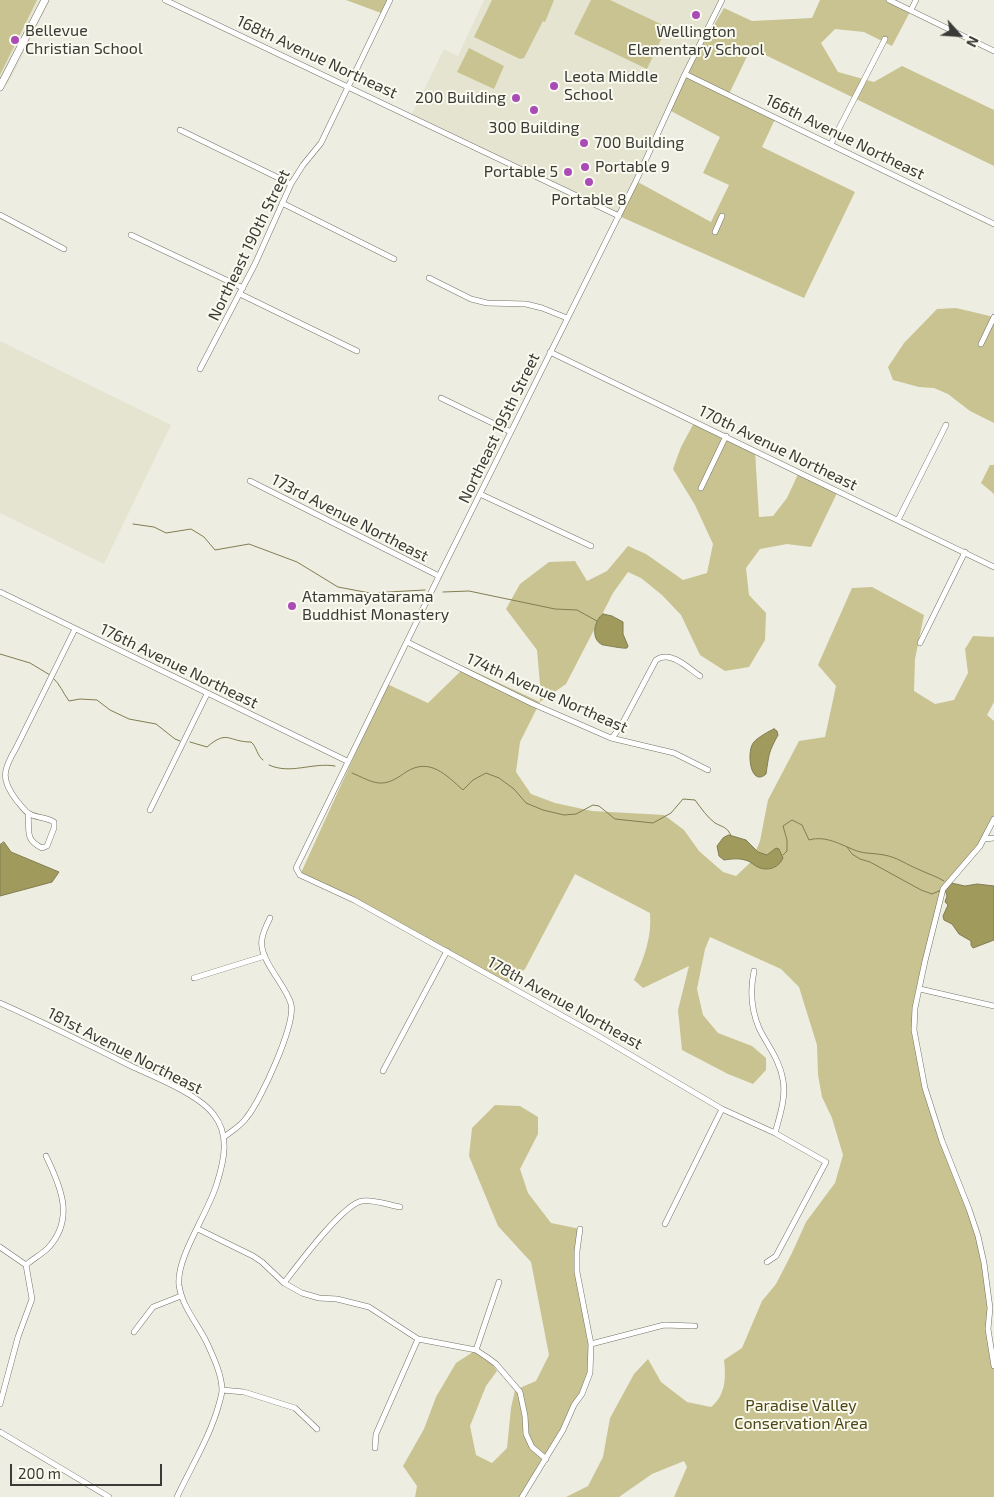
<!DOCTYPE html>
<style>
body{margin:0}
#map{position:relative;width:994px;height:1497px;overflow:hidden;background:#eeede2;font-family:"Exo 2",sans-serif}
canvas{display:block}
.north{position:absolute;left:934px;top:10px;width:50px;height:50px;-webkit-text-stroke:4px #fbfaef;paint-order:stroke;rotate:116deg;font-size:14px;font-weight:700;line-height:20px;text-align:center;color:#3a3a36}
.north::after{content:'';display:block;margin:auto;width:18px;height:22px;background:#3a3a36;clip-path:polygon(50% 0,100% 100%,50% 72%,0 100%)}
.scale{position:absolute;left:10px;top:1464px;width:152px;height:22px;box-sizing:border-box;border:2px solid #3a3a36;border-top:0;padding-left:6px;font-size:15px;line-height:18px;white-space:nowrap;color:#3a3a36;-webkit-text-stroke:4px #fbfaef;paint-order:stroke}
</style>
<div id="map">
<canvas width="994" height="1497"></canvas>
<div class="north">N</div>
<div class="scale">200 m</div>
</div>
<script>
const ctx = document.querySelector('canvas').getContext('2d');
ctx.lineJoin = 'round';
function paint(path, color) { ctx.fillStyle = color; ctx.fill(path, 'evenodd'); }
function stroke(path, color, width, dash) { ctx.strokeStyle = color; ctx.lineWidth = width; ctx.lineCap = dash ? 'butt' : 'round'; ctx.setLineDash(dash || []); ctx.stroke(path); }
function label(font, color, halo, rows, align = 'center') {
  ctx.font = font + ' "Exo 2",sans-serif'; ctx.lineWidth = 4; ctx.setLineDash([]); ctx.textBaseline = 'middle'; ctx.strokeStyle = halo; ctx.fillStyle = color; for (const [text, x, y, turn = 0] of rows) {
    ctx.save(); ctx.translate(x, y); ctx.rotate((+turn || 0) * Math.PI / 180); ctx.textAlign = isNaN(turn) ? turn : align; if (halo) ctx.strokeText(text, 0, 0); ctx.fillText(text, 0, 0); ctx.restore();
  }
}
const built = new Path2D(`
 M0,0H50L8,84L0,80Z
 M484,0H724L619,216L411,116L444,49L458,56Z
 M0,341L171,425L104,564L0,513Z`);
const green = new Path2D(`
 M0,0H37L0,75Z
 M346,0H388L381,13Z
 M492,0H554L545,22L543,21L524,58L520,59L474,37Z
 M591,0H610L667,27L647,69L574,34Z
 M820,0H889L911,10L892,46L864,32L835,29L821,43L838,72L874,82L902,66L994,110V166L751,48L729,94L776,117L762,147L855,192L804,298L619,216L636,181L711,222L729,185L703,173L720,137L669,110L685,74L724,8L752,21L812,18Z
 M469,48L504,66L494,89L457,72Z
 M956,308L994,317V423L970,411L948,394L934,388L919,387L893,380L888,367L904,343L937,309Z
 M695,421L755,451L759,517L773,516L787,498L799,472L838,491L811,547L787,544L760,549L746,568L749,595L766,613L765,640L749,667L725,671L700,655L681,615L662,595L641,578L628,572L613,593L566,684L540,702L520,742L516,772L531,794L555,803L592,811L664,815L684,830L699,851L723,872L736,876L751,862L760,841L768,800L799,741L825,737L836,686L818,665L852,588L872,587L924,615L915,659L914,691L935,704L954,700L968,673L965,649L973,636L994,637V702L987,715L994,721V819L985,839L946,884L913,1007L925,1088L978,1236L990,1308L988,1329L994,1366V1497H674L687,1467L684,1461L652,1474L619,1497H566L588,1486L603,1457L610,1418L634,1374L648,1359L661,1382L687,1402L711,1407C726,1395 726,1377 724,1360L742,1348L762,1301L776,1284L792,1253L806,1222L835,1183L843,1155L832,1118L822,1097L818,1075L817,1045L799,987L781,969L710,937L705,949L697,989L703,1015L718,1033L752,1046L766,1058V1070L753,1084L728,1074L682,1050L678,1010L689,966L643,988L634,980C644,958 652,937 650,913L575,874L525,969L504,986L354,900L300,875L387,684L428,703L465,667L540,702V684L537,650L506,609L520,584L549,562L575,561L587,581L607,571L628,546L646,554L683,580L707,573L713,544L695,505L673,469L681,447Z
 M990,465H994V494L981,483Z
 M495,1105L520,1106L538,1117V1134L520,1169L528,1193L551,1223L580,1229L577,1272L591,1344L590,1373L582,1394L522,1497H415L417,1486L403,1466L424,1429L436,1397L456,1363L476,1350L488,1358L497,1371L486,1386L470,1426L476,1455L492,1463L507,1448L511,1408L515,1390L536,1381L549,1355L531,1262L498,1226L469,1156L472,1128Z`);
const water = new Path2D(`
 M603,614L612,616L623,622V634L628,646L627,648C624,649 605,645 603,645C590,640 594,620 603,614Z
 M774,729L777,731L778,735C768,753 769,755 766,774C750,788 746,750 754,742C757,738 769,731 774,729Z
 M729,835L746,840L758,852L767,855L776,848L779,849L783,858C779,867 770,871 760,868C754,866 751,861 745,860C738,858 731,859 724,860L719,856L717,846L723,838Z
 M4,842L11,852L59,872L52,882L0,896V845Z
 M951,883L965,886L977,884L994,886V940L973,948L971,945V941L959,934L952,924L944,920L943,916L948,905L945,902L947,896L946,892H939L940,890L947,888Z`);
const stream = new Path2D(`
 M133,524L154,527L166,533L191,529L204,537L215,550L249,544L297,562L338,587L370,593L425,590
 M443,592L469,591L555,609L577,610L597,621
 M0,654L30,663L50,675
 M53,678C60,684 63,693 69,701L80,699L97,700L110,710L129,719L156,724L175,739L180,741
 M190,742L207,747C228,729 228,742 251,742C257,747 257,756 263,760
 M269,765C291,775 312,762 335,766
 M352,773C360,776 373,784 382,783C390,783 399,777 406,772C430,757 446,775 463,790L473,780L486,773L499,778L514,789L526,803L543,810L564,815L576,814L593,805L599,806L615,819L653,823L671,813L683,799L695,800C701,808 707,817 715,823C722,827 728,827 731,836
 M847,847L852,854L860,859L870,862L921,890L932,894L939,891
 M783,855L787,851V840L783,826L792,820L802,825L809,840C826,835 841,845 857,851C865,854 875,853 884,855C897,857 907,865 920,870C928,874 936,876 944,881`);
const street = new Path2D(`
 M165,0L619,216
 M722,0L685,74L636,181L439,576L296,868L300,875L354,900L595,1034L722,1109L775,1133L826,1162L776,1256L767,1262
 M889,0L994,51
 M911,10L916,0
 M685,74L994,224
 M180,130L291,184
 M831,144L885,39
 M282,203L394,259
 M0,215L64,249
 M715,232L722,216
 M131,235L243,288
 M429,278L471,299L487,303L526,304L542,308L567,318
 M240,294L357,351
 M981,344L994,317
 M550,352L994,567
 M200,369L255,264L291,184L303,165L321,143L390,0
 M441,398L511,432
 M250,481L439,576
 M701,488L726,436
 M480,494L591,546
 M898,520L946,425
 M0,592L347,761
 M407,642L533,704L611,738L674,753L708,770
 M920,643L965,552
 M612,738L621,726L656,660C671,650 688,668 700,676
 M150,810L207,694
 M28,813C30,831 24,839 42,848L47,846L54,828V822C46,817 35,818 28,813C24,810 20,804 17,801C0,779 3,770 16,748L75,629
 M994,819L980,846L943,889L925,961L915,1008L914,1030L925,1088L942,1141L969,1209L978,1236L984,1263L990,1308L988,1329L994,1366
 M985,839L994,838
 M754,971C750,990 751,1009 759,1028C767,1045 780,1060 783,1080C786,1098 780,1115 775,1133
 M194,978L265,956
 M920,989L994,1006
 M0,1003C45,1023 89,1045 133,1067C155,1077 200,1095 214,1115C230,1135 224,1161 217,1183C209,1212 176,1257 179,1285C182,1307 198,1324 207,1343C213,1356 222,1375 222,1390C222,1394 220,1400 219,1404C210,1437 191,1467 177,1497
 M383,1071L447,951
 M224,1137C232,1131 242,1125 247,1117C261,1100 296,1024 291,1004C286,985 258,959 262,939C263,932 267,924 270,918
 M665,1224L722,1109
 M198,1229L253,1256L262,1262L284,1283L302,1293L319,1298L337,1299L369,1307L418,1339L476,1350L488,1358L496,1364L520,1392L525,1416L526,1434L532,1447L546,1459
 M0,1247L26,1265
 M284,1283C297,1266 343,1204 362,1201C374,1199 388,1205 400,1207
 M134,1332L153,1307L181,1296
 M591,1344L664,1325L695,1326
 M476,1350L499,1282
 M222,1390L244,1392L295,1408L317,1429
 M0,1404L18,1337L32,1299L26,1265C33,1259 42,1254 48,1248C75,1219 61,1187 46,1156
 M0,1432L109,1497
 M375,1448L376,1434L418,1339
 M522,1497L563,1430L574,1405L582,1394L590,1373L591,1344L577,1272V1251L580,1229`);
const secondary = new Path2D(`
 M0,87L45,0`);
const markers = [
 [696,15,5,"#aa4cb5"],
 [15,40,5,"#aa4cb5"],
 [554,86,5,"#aa4cb5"],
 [516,98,5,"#aa4cb5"],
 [534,110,5,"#aa4cb5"],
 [584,143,5,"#aa4cb5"],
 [585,167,5,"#aa4cb5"],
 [568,172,5,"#aa4cb5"],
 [589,182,5,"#aa4cb5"],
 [292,606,5,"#aa4cb5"]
];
const poiNames = [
 ["Bellevue",25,31],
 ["Christian School",25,49],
 ["Wellington",696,32,"center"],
 ["Elementary School",696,50,"center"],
 ["Leota Middle",564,77],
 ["School",564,95],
 ["200 Building",506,98,"right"],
 ["300 Building",534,128,"center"],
 ["700 Building",594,143],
 ["Portable 9",595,167],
 ["Portable 5",558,172,"right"],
 ["Portable 8",589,200,"center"],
 ["Atammayatarama",302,597],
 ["Buddhist Monastery",302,615]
];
const streetNames = [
 ["168th Avenue Northeast",317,57,25],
 ["166th Avenue Northeast",845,137,26],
 ["Northeast 190th Street",249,245,-64],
 ["Northeast 195th Street",499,428,-64],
 ["170th Avenue Northeast",778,448,26],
 ["173rd Avenue Northeast",350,518,27],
 ["176th Avenue Northeast",179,666,26],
 ["174th Avenue Northeast",547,693,24],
 ["178th Avenue Northeast",565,1003,29],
 ["181st Avenue Northeast",125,1051,27]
];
const parkNames = [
 ["Paradise Valley",801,1406],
 ["Conservation Area",801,1424]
];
paint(built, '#e5e4d1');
paint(green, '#c8c390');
paint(water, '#a09a5d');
stroke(water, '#817d51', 1);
stroke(stream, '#817d51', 1);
stroke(street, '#737369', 6);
stroke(secondary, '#737369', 8);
stroke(street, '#fff', 5);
stroke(secondary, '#fff', 7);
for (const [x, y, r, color] of markers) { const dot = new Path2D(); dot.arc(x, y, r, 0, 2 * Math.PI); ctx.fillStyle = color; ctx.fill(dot); stroke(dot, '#fbfaef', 2); }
label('16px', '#3a3a36', '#fbfaef', poiNames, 'left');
label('16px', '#3a3a36', '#fbfaef', streetNames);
label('16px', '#4a4615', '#fbfaef', parkNames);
</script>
